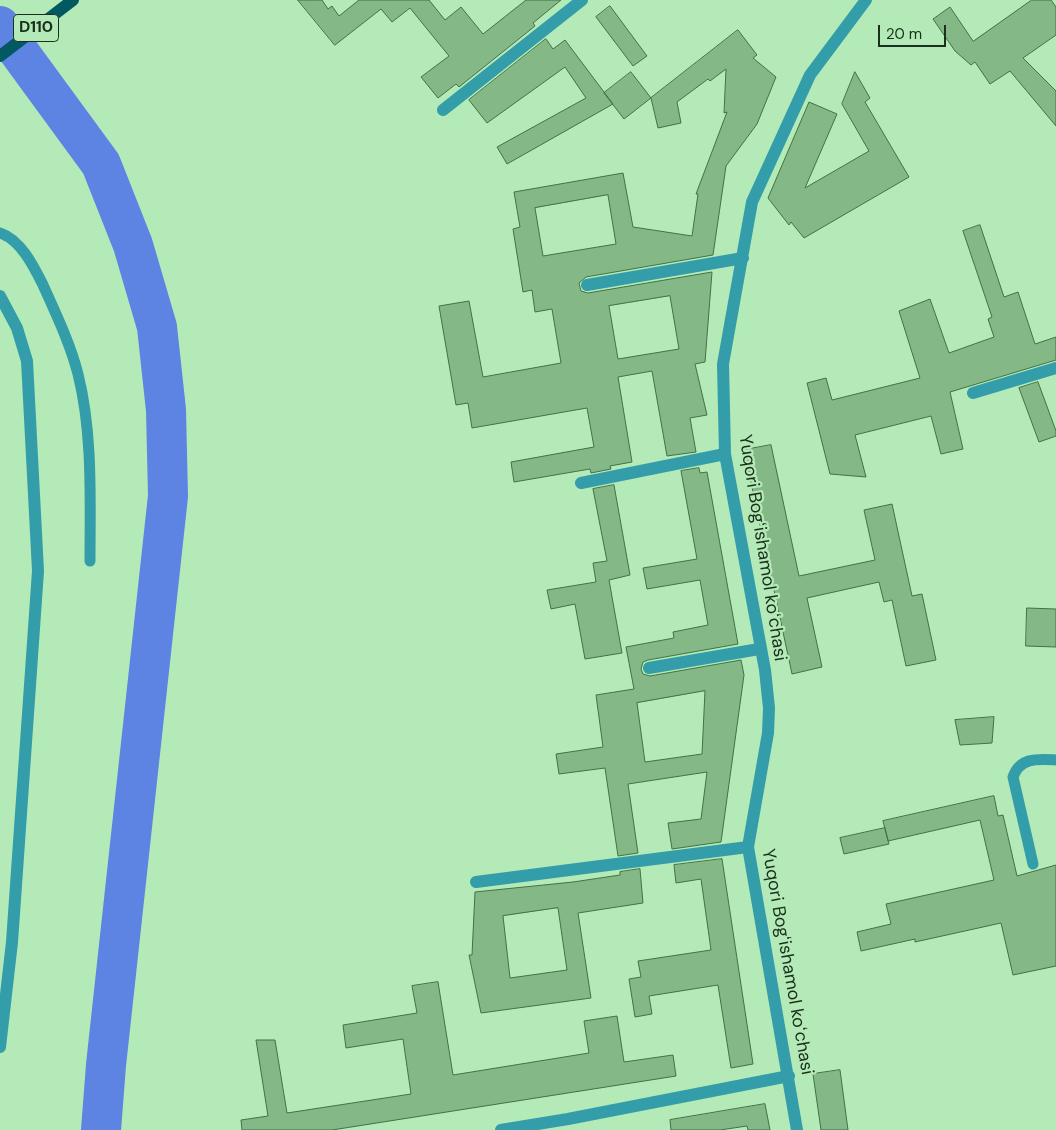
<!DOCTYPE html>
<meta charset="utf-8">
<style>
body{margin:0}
#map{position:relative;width:1056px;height:1130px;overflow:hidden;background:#b4eab7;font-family:"DM Sans",sans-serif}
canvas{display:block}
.scale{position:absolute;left:878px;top:25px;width:68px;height:22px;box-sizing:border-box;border:2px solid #1a2f1c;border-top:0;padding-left:6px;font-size:15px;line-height:18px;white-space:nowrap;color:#1a2f1c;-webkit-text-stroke:4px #b4eab7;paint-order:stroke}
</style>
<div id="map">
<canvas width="1056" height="1130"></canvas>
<div class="scale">20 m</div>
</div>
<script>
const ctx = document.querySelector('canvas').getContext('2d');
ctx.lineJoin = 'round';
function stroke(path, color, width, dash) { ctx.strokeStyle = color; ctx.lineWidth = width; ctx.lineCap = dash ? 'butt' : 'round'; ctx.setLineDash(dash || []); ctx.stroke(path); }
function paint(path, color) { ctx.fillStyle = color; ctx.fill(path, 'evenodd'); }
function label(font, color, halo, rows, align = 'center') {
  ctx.font = font + ' "DM Sans",sans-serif'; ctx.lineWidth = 4.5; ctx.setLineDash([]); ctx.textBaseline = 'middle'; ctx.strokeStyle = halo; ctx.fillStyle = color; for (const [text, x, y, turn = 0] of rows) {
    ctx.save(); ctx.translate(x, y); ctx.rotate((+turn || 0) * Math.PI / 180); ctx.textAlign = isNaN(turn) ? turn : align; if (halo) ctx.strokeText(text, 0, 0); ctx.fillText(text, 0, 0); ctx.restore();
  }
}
const river = new Path2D(`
 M0,26L101,164L133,245L157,327L166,410L168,496L106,1065L101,1130`);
const building = new Path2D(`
 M298,0H322L328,9L332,6L339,16L359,0H429L445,20L461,7L483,34L526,0H561L533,23L535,26L459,87L456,84L438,98L421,77L449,56L410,8L392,22L381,9L335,45Z
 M1032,0H1051L1056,7V35L1023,58L1056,91V126L1010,71L990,84L975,62L971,65L955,51L933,19L950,7L973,41Z
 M610,6L647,56L633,66L596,17Z
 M738,30L757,55L753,58L776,77L757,124L726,166L713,255L586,277L579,283L581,291L588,293L712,272L705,362L695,364L707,415L690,418L696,452L667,456L652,371L618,377L632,462L610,466L611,469L591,473L590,469L514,482L511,462L594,447L587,408L472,428L468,403L456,405L439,306L469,301L483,377L561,363L552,309L535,312L532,290L523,292L513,229L520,227L514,192L623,173L633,227L692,236L698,194H696L727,112L724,113L726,69L710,81L708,79L677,102L681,123L658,128L651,98ZM608,195L616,244L543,256L535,208ZM670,296L679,349L618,359L609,306Z
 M546,39L553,49L565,40L613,104L507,164L497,147L586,98L565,67L487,123L469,100Z
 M631,72L651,98L624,119L604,93Z
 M855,72L870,98L865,102L909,177L804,238L791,222L789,225L768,198L809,102L837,114L805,188L869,151L842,104Z
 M980,225L1004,297L1018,292L1035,344L1056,337V360L950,392L963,449L941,454L931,416L855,435L866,477L830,474L807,383L826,378L832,400L920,378L899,311L930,299L949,353L994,337L988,319L992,317L963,231Z
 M1038,382L1056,431V436L1039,442L1019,388Z
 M771,445L799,576L875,560L864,510L892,504L912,596L922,594L936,660L906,666L892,600L884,602L879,582L807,598L822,667L792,674L744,450Z
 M699,468L700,473L707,472L738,644L648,660L643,662L641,669L643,674L650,676L741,660L744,675L721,842L672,849L668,823L701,819L707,772L628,784L638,853L618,856L605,768L559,774L556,754L603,747L596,695L634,689L626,647L674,638L673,632L708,625L700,580L647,589L643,568L697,559L681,471ZM705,691L702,754L645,762L637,703Z
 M614,485L630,575L609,580L622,653L585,659L575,604L551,609L547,590L596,582L593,563L607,561L593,489Z
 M1027,608L1056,609V647L1026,646Z
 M994,717L992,743L960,745L955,720Z
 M994,796L998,816L1003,815L1017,876L1056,865V966L1013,975L1001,923L915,942V939L861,951L857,932L891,924L886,904L994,880L980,820L888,841L883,821Z
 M885,828L889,844L844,854L840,838Z
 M722,859L753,1064L731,1068L718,985L649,996L652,1014L635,1017L629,979L641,977L638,961L711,950L701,879L676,883L674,865Z
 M640,869L643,903L578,913L591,998L481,1013L469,955H472L475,892L573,882L620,875V872ZM558,908L567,970L510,978L503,916Z
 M438,982L453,1075L589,1053L584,1021L617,1016L624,1062L673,1055L676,1076L332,1130H242L241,1120L268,1116L256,1040H275L287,1113L411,1094L403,1039L346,1048L343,1025L417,1013L412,986Z
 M840,1070L848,1130H821L813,1074Z
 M765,1104L770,1130H748L747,1126L720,1130H671L670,1120Z`);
const service = new Path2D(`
 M0,233C21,240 34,267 43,285C56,314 70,343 78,374C93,434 90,500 90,561
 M1033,864L1013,777C1020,757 1038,759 1056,760`);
const minor = new Path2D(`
 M443,110L582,0
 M587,285L743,258
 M0,296L17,328L27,361L38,571L12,942L0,1047
 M973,393L1056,368
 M581,483L725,454
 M649,668L759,649
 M476,882L748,847
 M501,1130L568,1119L789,1076
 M797,1130L748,847L768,733L769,708L765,670L725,454L723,364L752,202L810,75L866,0`);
const primary = new Path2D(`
 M0,56L73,0`);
const shields = [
 [36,28,45]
];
const shieldNames = [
 ["D110",36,28]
];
const streetNames = [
 ["Yuqori Bogʻishamol koʻchasi",762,548,81],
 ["Yuqori Bogʻishamol koʻchasi",787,962,80]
];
stroke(river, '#5d83e3', 40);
paint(building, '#84b887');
stroke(building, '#417245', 1);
stroke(service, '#339da9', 11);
stroke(minor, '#339da9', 12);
stroke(primary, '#025961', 12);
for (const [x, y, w] of shields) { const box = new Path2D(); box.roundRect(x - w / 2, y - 13.5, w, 27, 4); ctx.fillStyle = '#b4eab7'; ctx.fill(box); stroke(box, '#1a2f1c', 1); }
label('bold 16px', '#1a2f1c', null, shieldNames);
label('18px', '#1a2f1c', '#b4eab7', streetNames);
</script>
